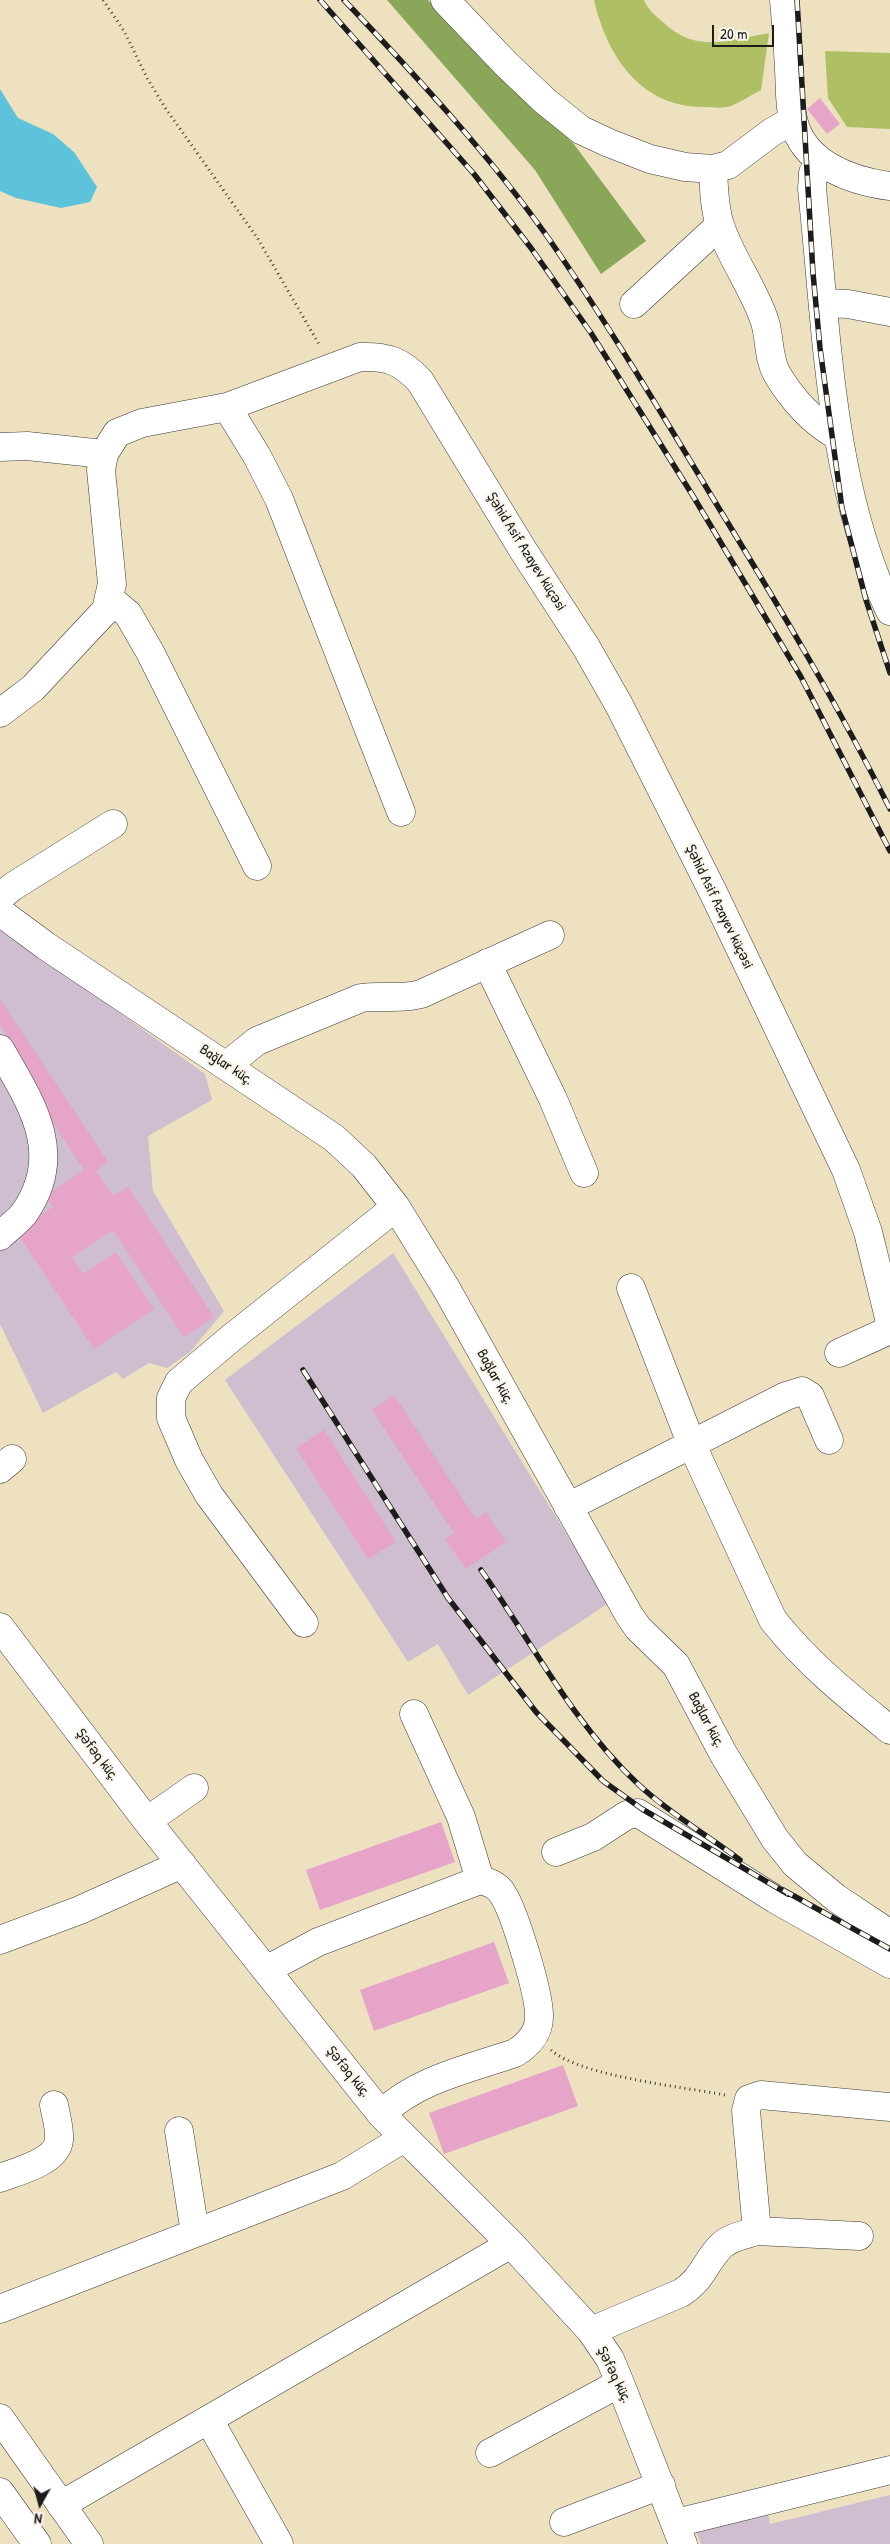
<!DOCTYPE html>
<meta charset="utf-8">
<style>
body{margin:0}
#map{position:relative;width:890px;height:2544px;overflow:hidden;background:#eee1c0;font-family:"Patrick Hand",sans-serif}
canvas{display:block}
.north{position:absolute;left:15px;top:2479px;width:50px;height:50px;-webkit-text-stroke:4px #fbf7ec;paint-order:stroke;rotate:187deg;font-size:14px;font-weight:700;line-height:20px;text-align:center;color:#1c1c1c}
.north::after{content:'';display:block;margin:auto;width:18px;height:22px;background:#1c1c1c;clip-path:polygon(50% 0,100% 100%,50% 72%,0 100%)}
.scale{position:absolute;left:712px;top:25px;width:62px;height:22px;box-sizing:border-box;border:2px solid #1c1c1c;border-top:0;padding-left:6px;font-size:15px;line-height:18px;white-space:nowrap;color:#1c1c1c;-webkit-text-stroke:4px #fbf7ec;paint-order:stroke}
</style>
<div id="map">
<canvas width="890" height="2544"></canvas>
<div class="north">N</div>
<div class="scale">20 m</div>
</div>
<script>
const ctx = document.querySelector('canvas').getContext('2d');
ctx.lineJoin = 'round';
function paint(path, color) { ctx.fillStyle = color; ctx.fill(path, 'evenodd'); }
function stroke(path, color, width, dash) { ctx.strokeStyle = color; ctx.lineWidth = width; ctx.lineCap = dash ? 'butt' : 'round'; ctx.setLineDash(dash || []); ctx.stroke(path); }
function label(font, color, halo, rows, align = 'center') {
  ctx.font = font + ' "Patrick Hand",sans-serif'; ctx.lineWidth = 5; ctx.setLineDash([]); ctx.textBaseline = 'middle'; ctx.strokeStyle = halo; ctx.fillStyle = color; for (const [text, x, y, turn = 0] of rows) {
    ctx.save(); ctx.translate(x, y); ctx.rotate((+turn || 0) * Math.PI / 180); ctx.textAlign = isNaN(turn) ? turn : align; if (halo) ctx.strokeText(text, 0, 0); ctx.fillText(text, 0, 0); ctx.restore();
  }
}
const industrial = new Path2D(`
 M0,927L205,1074L212,1100L148,1136L153,1191L224,1311L190,1352L167,1368L149,1363L123,1379L116,1372L43,1413L0,1324Z
 M393,1253L609,1603L468,1695L438,1644L408,1662L225,1380Z
 M890,2495V2544H701L696,2531L768,2513L770,2524Z`);
const green = new Path2D(`
 M594,0H644C648,10 656,16 664,23C697,54 729,40 769,33L761,90C751,95 741,102 731,106C724,109 712,107 704,107C640,107 607,56 594,0Z
 M825,51L890,53V129L847,127L828,98Z`);
const forest = new Path2D(`
 M387,0H428L573,143L646,241L601,274L535,170Z`);
const water = new Path2D(`
 M0,89L18,118L53,134L74,152L97,187L90,202L61,208L16,198L0,191Z`);
const building = new Path2D(`
 M820,98L840,124L827,134L807,109Z
 M0,999L108,1162L96,1171L113,1196L128,1187L214,1317L184,1337L113,1230L72,1257L83,1274L116,1252L154,1309L94,1349L16,1231L53,1207L45,1196L84,1170L7,1054L16,1049L0,1025Z
 M394,1395L476,1519L486,1512L506,1542L466,1569L445,1539L454,1533L372,1410Z
 M324,1430L396,1542L368,1559L296,1448Z
 M441,1822L455,1862L320,1910L306,1870Z
 M494,1942L509,1983L374,2031L360,1990Z
 M563,2065L578,2106L444,2154L429,2113Z`);
const path = new Path2D(`
 M103,0L124,31L147,78L166,109L258,239L320,346
 M551,2050C579,2076 684,2087 725,2095`);
const minor = new Path2D(`
 M445,0L506,64L545,101L581,130L609,143L650,159L685,167L713,169L728,165L772,132L793,120
 M784,0C786,23 788,46 789,69C790,85 789,103 793,119C802,163 850,181 890,186
 M713,169C714,187 714,207 720,225C731,259 754,288 765,322C770,339 768,358 777,374C791,398 813,423 838,436
 M813,173L812,189C827,329 829,483 890,611
 M824,303L848,304L890,312
 M634,304L720,225
 M227,407L257,456L279,499L401,812
 M0,447L27,446L104,454
 M110,599L128,614L150,652L257,866
 M0,713L33,688L106,610L112,584L101,470L104,454L117,433L142,423L227,407L360,357C388,356 401,361 420,381L523,550L586,647L619,705L713,892L846,1170L868,1232L890,1322
 M0,897L12,887L113,824
 M0,912L46,946L334,1138L364,1166L396,1207L446,1288L629,1615L638,1628L676,1665L724,1755L775,1839L795,1864L836,1898L890,1934
 M487,963L553,1099L584,1173
 M0,1049C30,1102 66,1152 25,1212C19,1221 8,1228 0,1236
 M227,1065L257,1041L361,998C383,995 398,1000 421,994L550,935
 M631,1288L691,1443L773,1620C807,1663 848,1696 890,1730
 M839,1353L890,1330
 M0,1469L12,1459
 M568,1507L786,1396L802,1391L810,1396L829,1440
 M304,1623L209,1495L189,1460L171,1418V1398L179,1382L230,1339L396,1207
 M0,1627L147,1821L381,2114L511,2244L591,2331L610,2359L620,2383L683,2544
 M414,1714L461,1817L480,1880
 M147,1821L194,1788
 M556,1852L593,1837L627,1815L638,1813L775,1899L890,1964
 M0,1940L80,1910L182,1864
 M266,1970L318,1942L480,1880C489,1882 497,1885 502,1893C514,1910 540,1995 539,2017C539,2033 528,2045 515,2053C468,2069 418,2079 381,2114
 M179,2131L195,2233
 M0,2178C18,2171 57,2162 59,2140C60,2129 56,2116 54,2105
 M757,2231L859,2236
 M0,2309L342,2176L404,2138
 M591,2331L681,2293C703,2279 705,2262 721,2246C730,2237 744,2235 757,2231L746,2111L749,2099L761,2095L890,2107
 M209,2420L279,2544
 M490,2453L620,2383
 M61,2505L511,2244
 M564,2522L661,2485
 M676,2523L890,2470`);
const highway = new Path2D(`
 M0,2418L89,2544
 M0,2492L37,2544`);
const rail = new Path2D(`
 M320,0L474,174L531,248L591,333L693,496L801,677L890,851
 M344,0C416,76 488,153 549,239C610,327 665,419 720,510C780,608 839,707 890,809
 M797,0L813,273L820,348L842,508L866,600L890,673
 M303,1370L448,1598L536,1712L603,1781L642,1809L788,1894
 M481,1570C532,1642 573,1724 639,1785C669,1813 707,1835 740,1860
 M783,1890L890,1949`);
const streetNames = [
 ["Şəhid Asif Azayev küçəsi",526,552,58],
 ["Şəhid Asif Azayev küçəsi",719,907,64],
 ["Bağlar küç.",226,1065,34],
 ["Bağlar küç.",495,1377,61],
 ["Bağlar küç.",706,1720,62],
 ["Şəfəq küç.",97,1755,53],
 ["Şəfəq küç.",348,2072,51],
 ["Şəfəq küç.",614,2375,64]
];
paint(industrial, '#cebed0');
paint(green, '#aec063');
paint(forest, '#8aa659');
paint(water, '#5cc3da');
paint(building, '#e6a4c9');
stroke(minor, '#3c3a35', 29);
stroke(highway, '#3c3a35', 29);
stroke(path, '#3c3a35', 3, [1, 4]);
stroke(minor, '#fff', 28);
stroke(highway, '#fff', 28);
stroke(rail, '#1c1c1c', 5.5);
stroke(rail, '#fbf7ec', 4, [11]);
label('15px', '#1c1c1c', '#fbf7ec', streetNames);
</script>
